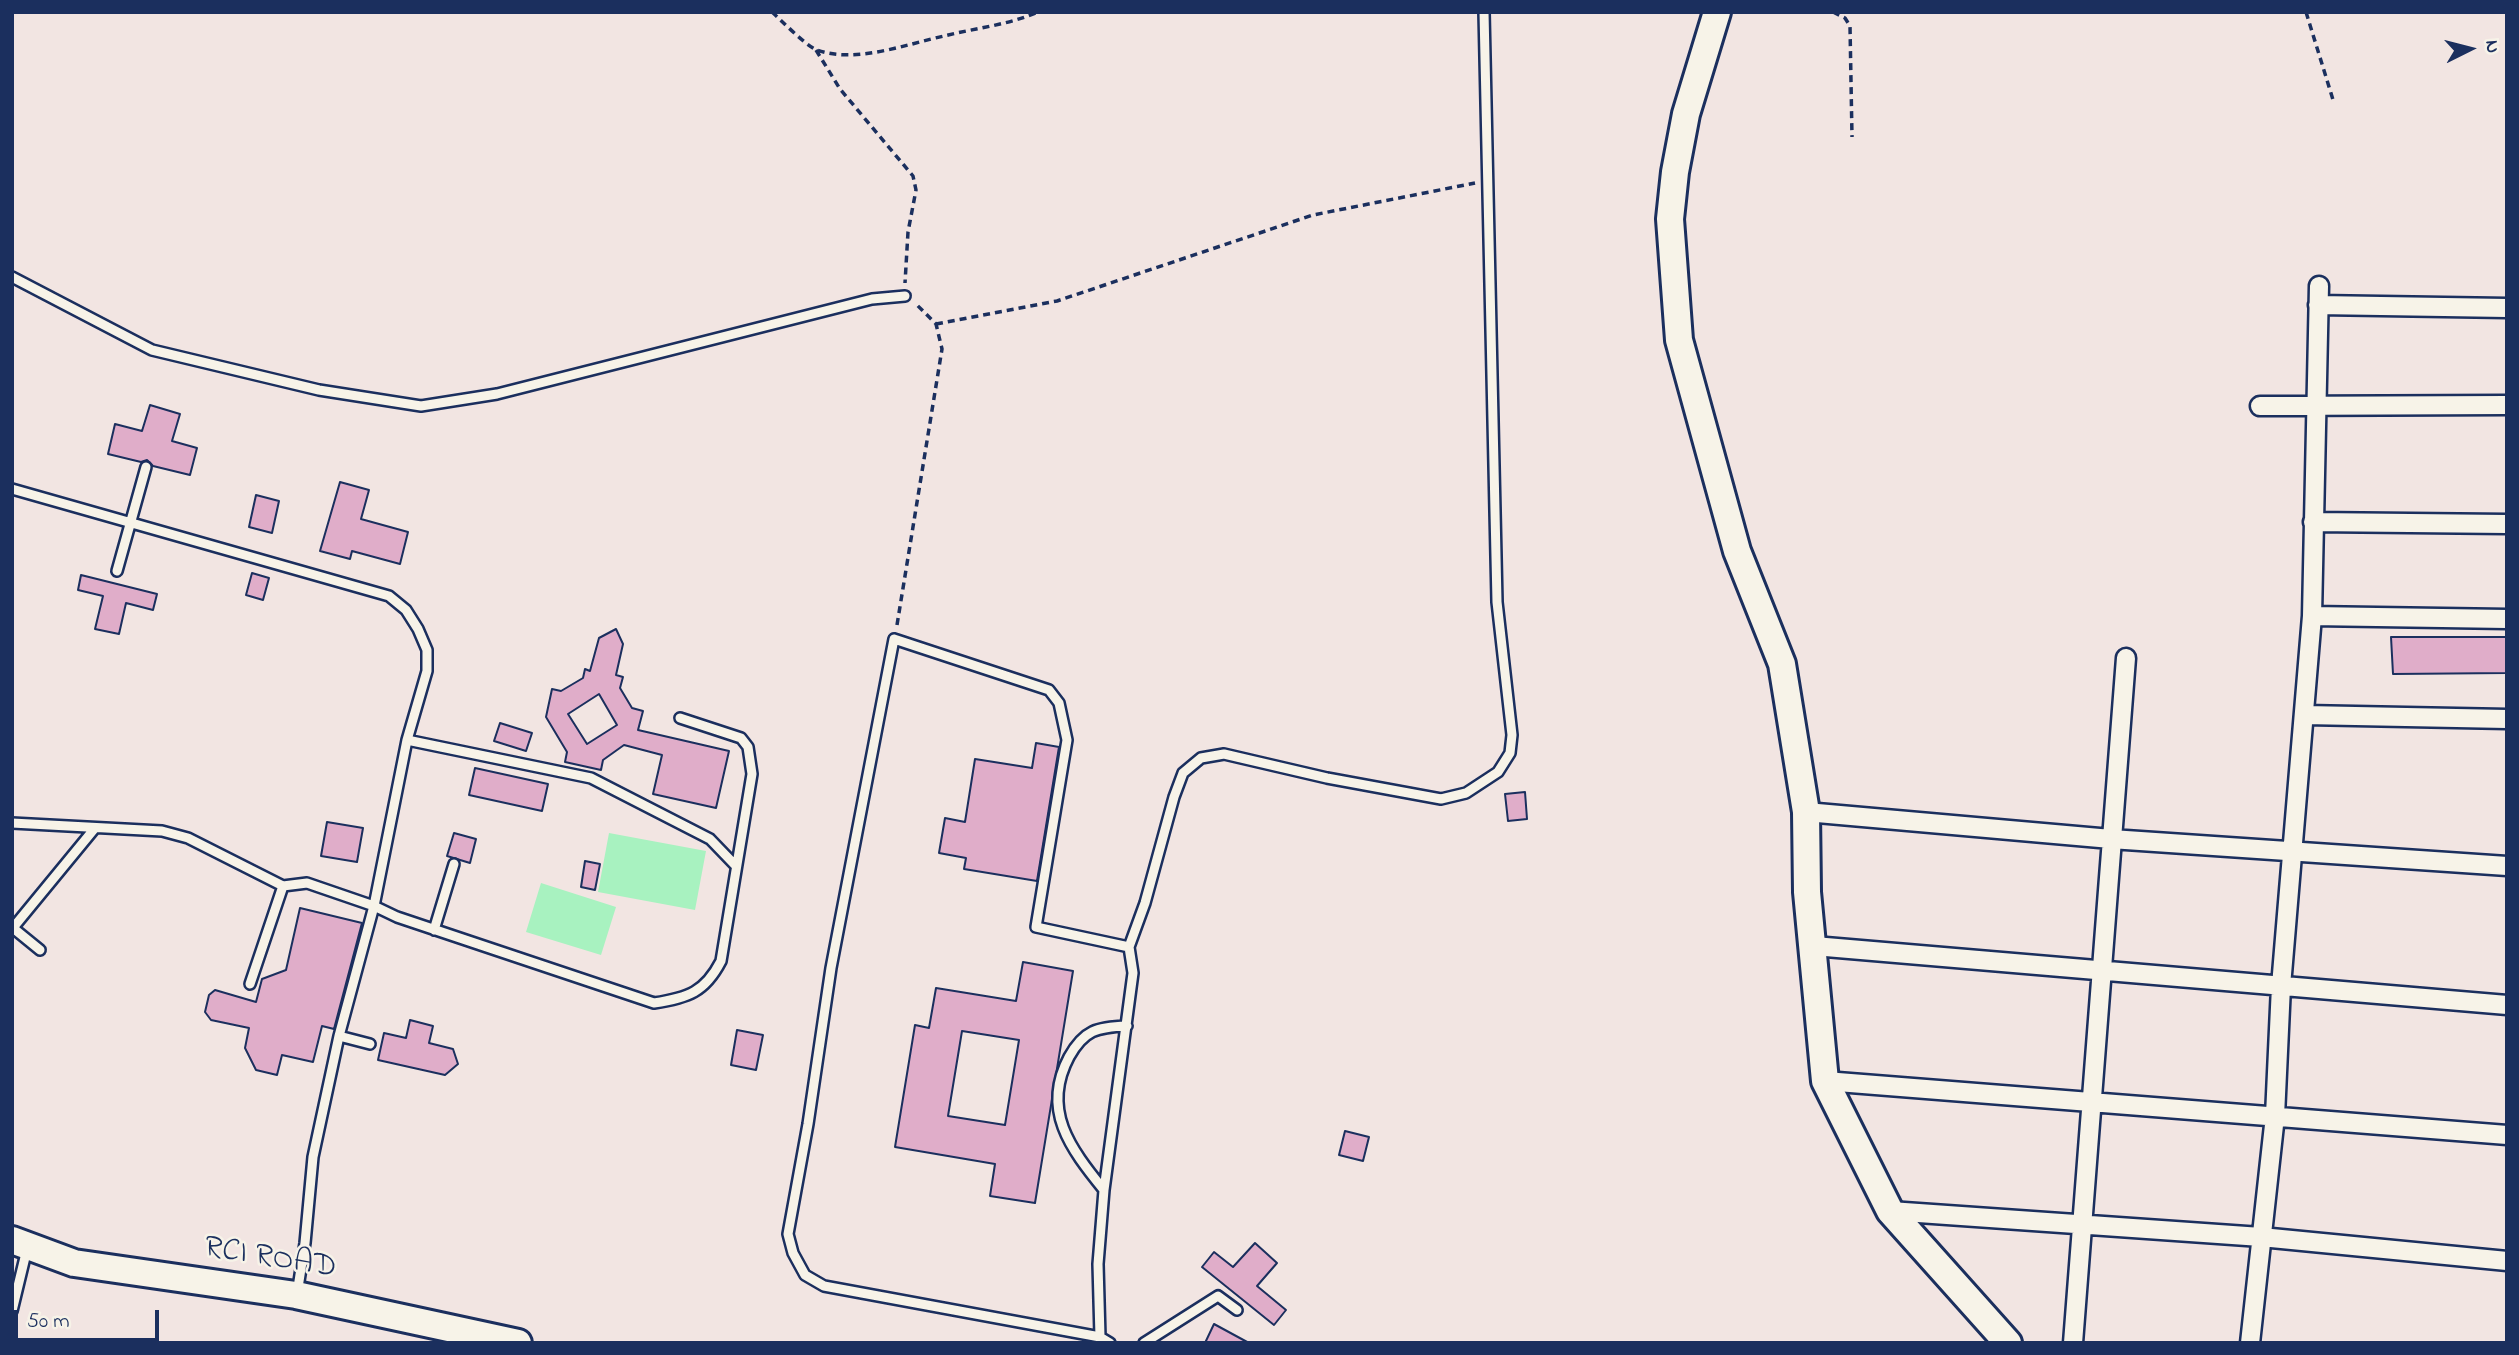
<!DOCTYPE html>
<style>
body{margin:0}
#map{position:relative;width:2519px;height:1355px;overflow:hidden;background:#f2e5e2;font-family:"Indie Flower",sans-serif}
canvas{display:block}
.frame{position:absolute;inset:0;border:14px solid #1b2f5e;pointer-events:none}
.north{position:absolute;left:2435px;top:14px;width:70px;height:70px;-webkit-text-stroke:5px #f7f3e8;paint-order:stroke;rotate:84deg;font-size:19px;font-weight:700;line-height:28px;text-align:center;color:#1b2f5e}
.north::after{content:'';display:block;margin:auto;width:24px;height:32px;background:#1b2f5e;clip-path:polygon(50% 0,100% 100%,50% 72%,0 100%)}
.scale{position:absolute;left:14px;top:1310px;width:145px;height:32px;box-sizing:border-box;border:4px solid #1b2f5e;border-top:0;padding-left:9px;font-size:21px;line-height:24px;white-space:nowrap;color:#1b2f5e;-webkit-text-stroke:5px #f7f3e8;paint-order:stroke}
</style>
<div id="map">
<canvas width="2519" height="1355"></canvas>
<div class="frame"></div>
<div class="north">N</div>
<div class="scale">50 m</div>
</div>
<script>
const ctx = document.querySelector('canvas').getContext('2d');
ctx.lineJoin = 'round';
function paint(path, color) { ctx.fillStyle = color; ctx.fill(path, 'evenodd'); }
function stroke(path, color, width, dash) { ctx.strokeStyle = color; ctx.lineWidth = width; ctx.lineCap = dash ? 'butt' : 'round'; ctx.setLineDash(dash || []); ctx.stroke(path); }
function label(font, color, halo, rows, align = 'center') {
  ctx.font = font + ' "Indie Flower",sans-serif'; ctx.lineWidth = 5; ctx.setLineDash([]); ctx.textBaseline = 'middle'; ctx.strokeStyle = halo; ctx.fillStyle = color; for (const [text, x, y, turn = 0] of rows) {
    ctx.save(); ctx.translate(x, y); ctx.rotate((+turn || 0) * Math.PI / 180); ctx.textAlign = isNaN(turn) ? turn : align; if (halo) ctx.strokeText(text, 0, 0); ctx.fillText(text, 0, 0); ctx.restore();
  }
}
const green = new Path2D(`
 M609,833L706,851L695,910L598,892Z
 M541,883L616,907L601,955L526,932Z`);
const building = new Path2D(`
 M150,405L180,414L172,441L197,448L190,475L153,466L147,460L141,462L108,454L115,424L142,431Z
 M340,482L369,490L361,519L408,532L400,564L352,551L350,559L320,551Z
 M256,495L279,501L272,533L249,527Z
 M252,573L269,578L263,600L246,595Z
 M81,575L157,594L153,610L126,603L119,634L95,629L103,596L78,590Z
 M616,629L623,644L616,675L623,677L620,688L632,708L643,711L638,730L729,751L716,808L653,794L662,755L624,745L603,760L601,770L565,762L567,752L546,717L552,689L561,691L583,678L585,669L590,671L599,638ZM599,694L617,725L587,744L568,714Z
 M2391,637H2507V673L2393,674Z
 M500,723L532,733L526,751L494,741Z
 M1036,743L1059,747L1037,881L964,869L966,858L939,853L945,818L965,822L975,759L1032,768Z
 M475,768L548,784L542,811L469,795Z
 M1525,792L1527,819L1508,821L1505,794Z
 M327,822L363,828L357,862L321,856Z
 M454,833L476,839L470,863L447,856Z
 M585,861L600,864L595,890L581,887Z
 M300,908L362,923L334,1029L322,1026L313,1062L282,1055L277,1075L256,1070L245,1048L249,1028L211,1020L205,1012L209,995L215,990L256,1002L262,979L286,970Z
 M1023,962L1073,971L1035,1203L990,1196L995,1164L895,1147L915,1025L929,1028L936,988L1016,1001ZM962,1031L1019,1040L1005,1125L948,1116Z
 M410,1020L433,1026L429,1043L453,1049L458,1064L445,1075L378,1060L384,1033L406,1038Z
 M737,1030L763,1035L756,1070L731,1065Z
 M1345,1131L1369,1137L1363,1161L1339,1155Z
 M1255,1243L1277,1263L1257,1286L1286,1310L1274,1325L1202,1267L1214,1252L1233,1267Z
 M1214,1324L1249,1343H1205Z`);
const path = new Path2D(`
 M772,12C782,21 806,46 817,50C855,64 907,44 944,36C976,28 1008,25 1038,12
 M1833,12L1845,18L1850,26L1852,137
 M2306,12L2334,103
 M816,50L840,89L913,176L916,190L908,232L905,283
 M936,324L1057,301L1313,215L1475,183
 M897,625L942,349L936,324L915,303`);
const lane = new Path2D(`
 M12,277L152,350L319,390L421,406L497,394L872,299L905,296
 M12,489L389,596L406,610L418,629L427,650V671L407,740L374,906L339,1036L313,1157L305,1243L297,1294
 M117,571L146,467
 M407,740L591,778L710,839L736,866
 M12,823L162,831L188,838L283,886L307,883L374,906L397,917L654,1003C688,998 705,992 721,961L752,774L748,747L741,738L680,718
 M13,928L40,950
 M12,929L95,828
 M434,930L454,864
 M250,984L283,886
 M339,1036L370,1044
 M1104,1190C1070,1148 1041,1110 1069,1057C1084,1030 1097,1027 1127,1026
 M12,1311L27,1249
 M1100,1337L824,1286L805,1275L793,1253L788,1234L808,1124L831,968L894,639L1049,690L1059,703L1067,740L1036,927L1129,947
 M1110,1343L1100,1337L1098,1264L1104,1190L1133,973L1129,947L1145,903L1174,797L1183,773L1201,758L1224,754L1327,778L1441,799L1466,793L1498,772L1510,753L1512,735L1497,602L1484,12
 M1144,1343L1218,1296L1237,1310`);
const street = new Path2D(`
 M2318,305L2507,308
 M2260,406L2507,405
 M2313,522L2507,524
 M2312,616L2507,619
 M2305,715L2507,719
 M1806,812L2111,839L2507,866
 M1814,946L2507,1005
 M1825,1081L2507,1135
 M1890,1211L2261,1237L2507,1261
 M2073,1343L2126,658
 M2250,1343L2275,1116L2281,986L2312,616L2319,286`);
const secondary = new Path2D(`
 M1717,12L1686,114L1675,172L1670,219L1679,340L1737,551L1782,664L1806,812L1807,892L1825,1081L1890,1211L2008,1343
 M12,1240L74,1263L296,1295L518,1343`);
const streetNames = [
 ["RCI ROAD",270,1260,9]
];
paint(green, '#a8f2c0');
paint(building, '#e0adc9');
stroke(building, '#1b2f5e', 2);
stroke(lane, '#1b2f5e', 14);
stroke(street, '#1b2f5e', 23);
stroke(secondary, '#1b2f5e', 32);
stroke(path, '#1b2f5e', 3.5, [7, 5]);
stroke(lane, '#f7f3e8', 9);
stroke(street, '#f7f3e8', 18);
stroke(secondary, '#f7f3e8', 26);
label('32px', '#1b2f5e', '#f7f3e8', streetNames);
</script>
